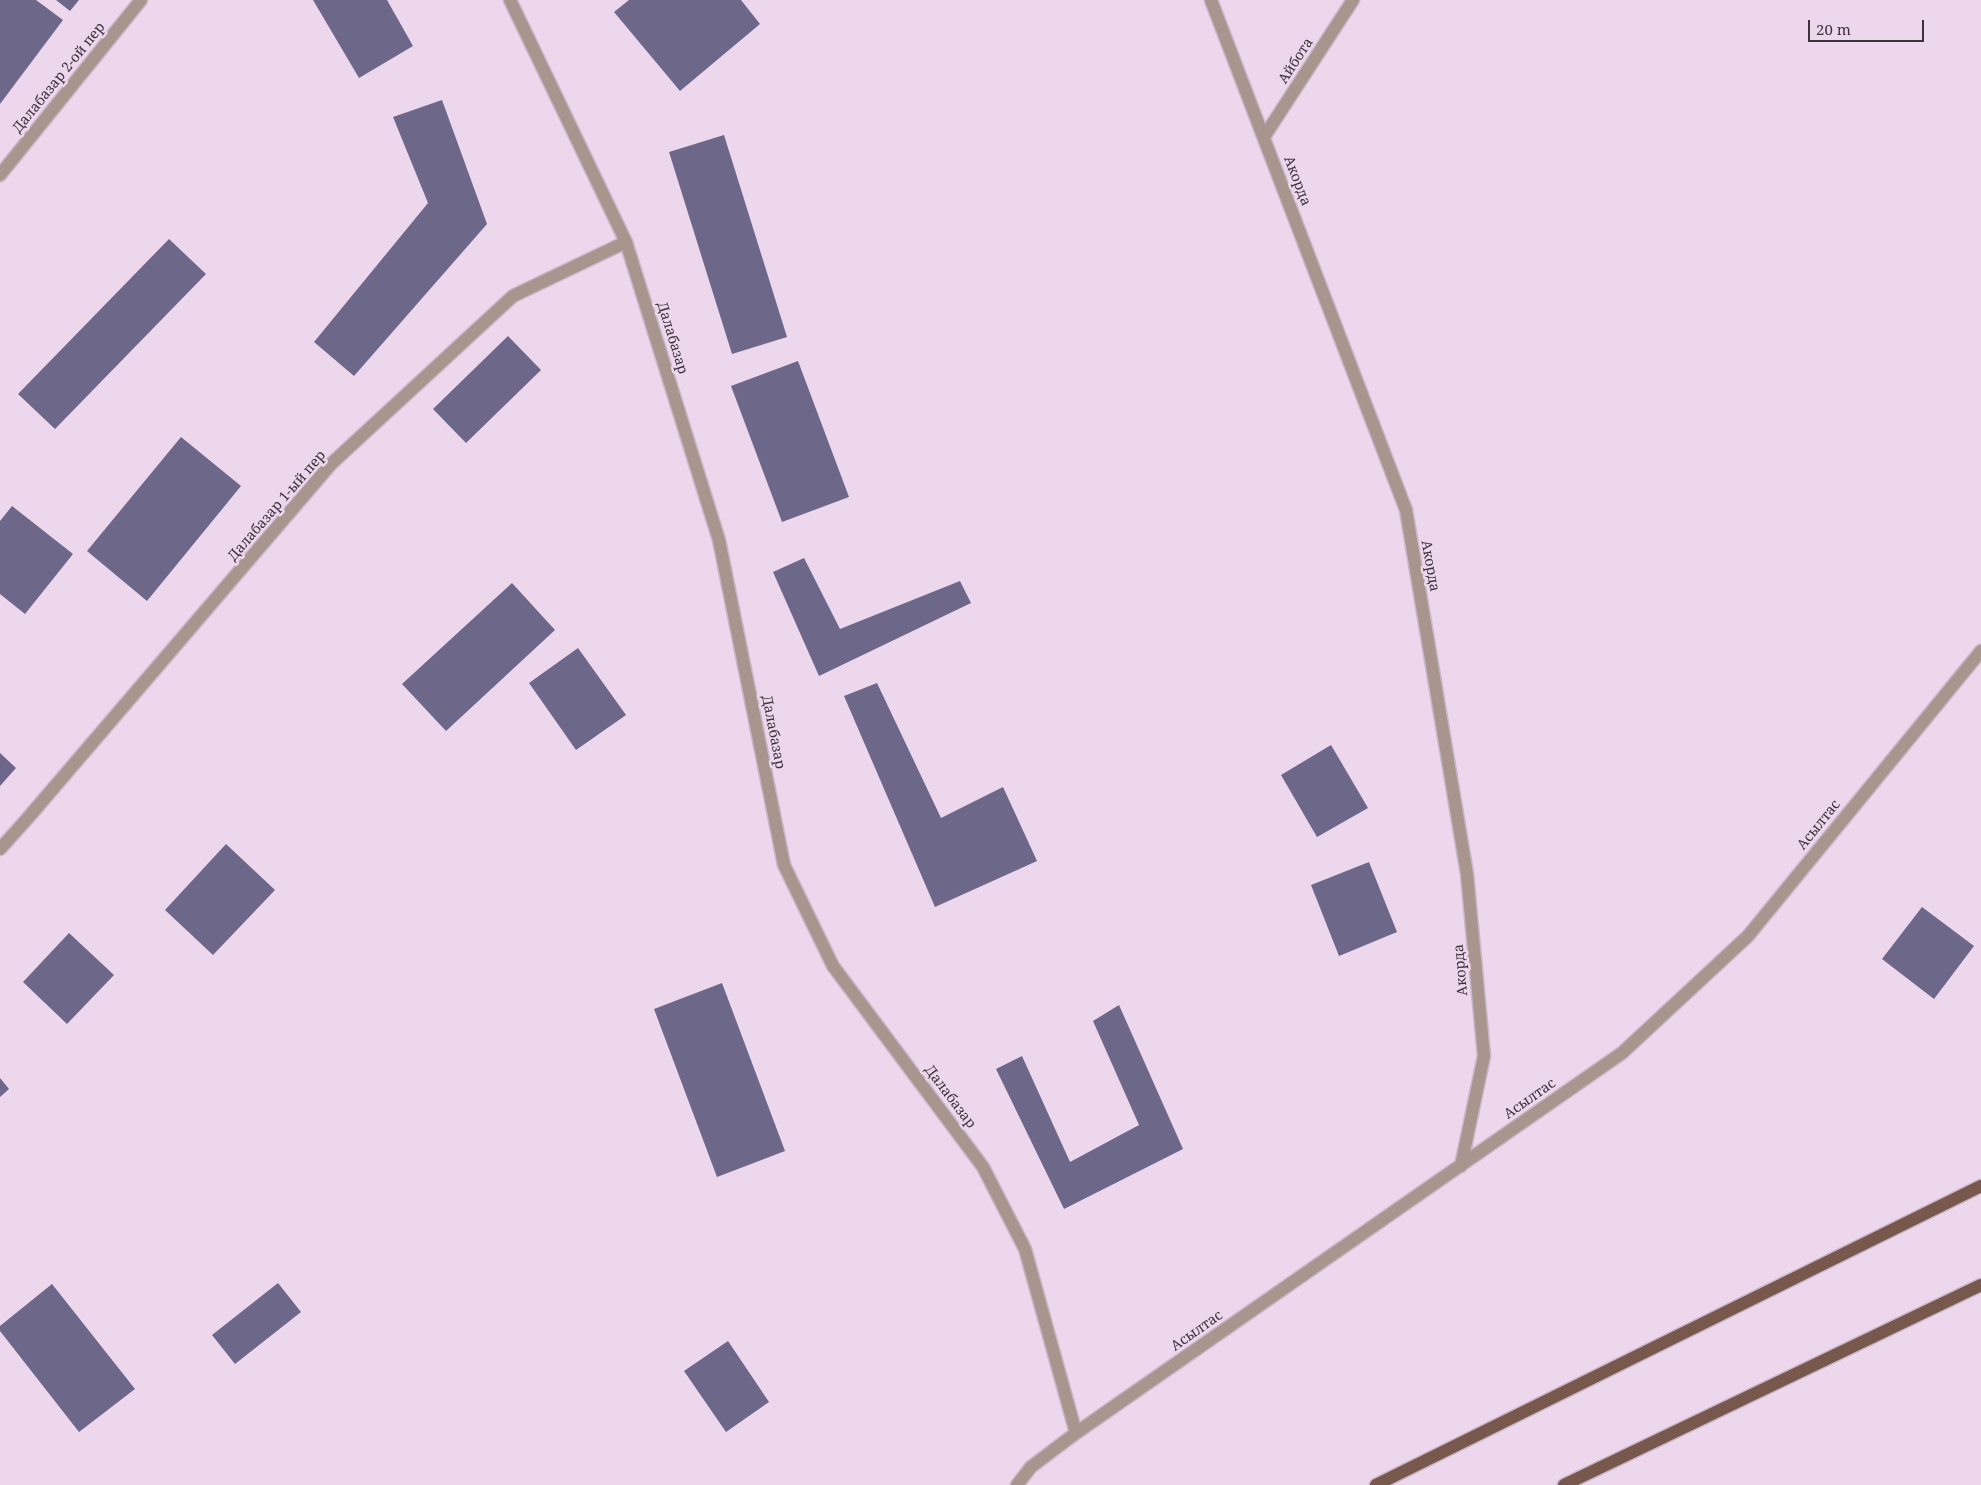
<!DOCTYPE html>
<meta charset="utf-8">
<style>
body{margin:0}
#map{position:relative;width:1981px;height:1485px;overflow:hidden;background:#ecd7ec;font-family:"Noto Serif",serif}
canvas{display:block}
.scale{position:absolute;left:1808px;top:20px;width:116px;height:22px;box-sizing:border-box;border:2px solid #3b323a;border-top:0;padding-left:6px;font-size:15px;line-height:18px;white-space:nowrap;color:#3b323a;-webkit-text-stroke:4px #ecd7ec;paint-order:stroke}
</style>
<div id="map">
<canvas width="1981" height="1485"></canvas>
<div class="scale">20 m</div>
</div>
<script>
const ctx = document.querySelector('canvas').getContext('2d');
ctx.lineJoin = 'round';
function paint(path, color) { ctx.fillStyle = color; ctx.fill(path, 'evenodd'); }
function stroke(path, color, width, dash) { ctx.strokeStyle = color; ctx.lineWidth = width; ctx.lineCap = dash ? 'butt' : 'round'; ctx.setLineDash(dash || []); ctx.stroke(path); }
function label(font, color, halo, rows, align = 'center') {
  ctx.font = font + ' "Noto Serif",serif'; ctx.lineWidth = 5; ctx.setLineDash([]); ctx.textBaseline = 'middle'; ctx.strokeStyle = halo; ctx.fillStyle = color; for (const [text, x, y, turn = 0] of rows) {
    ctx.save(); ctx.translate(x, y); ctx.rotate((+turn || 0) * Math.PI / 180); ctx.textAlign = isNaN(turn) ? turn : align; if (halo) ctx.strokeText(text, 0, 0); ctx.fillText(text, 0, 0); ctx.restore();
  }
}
const building = new Path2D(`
 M0,0H36L63,20L0,104Z
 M56,0H79L70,11Z
 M313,0H387L413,46L359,78Z
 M629,0H741L760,24L680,91L614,12Z
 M442,100L487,224L354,376L314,342L428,203L393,117Z
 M724,135L787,337L732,354L669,152Z
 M169,239L206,274L55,429L18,394Z
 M508,336L541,370L466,443L433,409Z
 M798,361L849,497L782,522L731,386Z
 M181,437L241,486L147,601L87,551Z
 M12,506L73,554L25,614L0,594V521Z
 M804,558L840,629L960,581L971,603L819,676L773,572Z
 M512,583L555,630L446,731L402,684Z
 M578,648L626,715L576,750L529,683Z
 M877,683L941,818L1003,787L1037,861L935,907L844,696Z
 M1331,745L1368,808L1317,837L1281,775Z
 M0,753L16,768L0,786Z
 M226,844L275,890L213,955L165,910Z
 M1369,862L1397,932L1339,956L1311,885Z
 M1922,907L1974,946L1934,999L1882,959Z
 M69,933L114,975L67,1024L23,982Z
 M722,983L785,1151L717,1177L654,1009Z
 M1119,1005L1183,1149L1064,1209L996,1069L1022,1056L1070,1162L1139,1125L1093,1021Z
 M0,1078L9,1089L0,1097Z
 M278,1283L301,1312L235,1364L212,1335Z
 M52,1284L135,1389L79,1432L0,1331V1326Z
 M728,1341L769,1402L726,1432L684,1371Z`);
const minor = new Path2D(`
 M510,0L626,242L719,540L784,865L833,966L983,1167L1025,1249L1076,1433
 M1211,0L1406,510L1467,874L1484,1056L1461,1166
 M1264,137L1353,0
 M0,175L141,0
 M0,849L27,819L331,464L513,296L626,242
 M1017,1485L1031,1467L1076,1433L1622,1053L1748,936L1981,651`);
const major = new Path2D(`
 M1376,1485L1981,1186
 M1564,1485L1981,1285`);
const streetNames = [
 ["Айбота",1296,61,-57],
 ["Далабазар 2-ой пер",59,78,-51],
 ["Акорда",1297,181,69],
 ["Далабазар",672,338,73],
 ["Далабазар 1-ый пер",277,506,-49],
 ["Акорда",1430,566,80],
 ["Далабазар",773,732,79],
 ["Асылтас",1819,825,-51],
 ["Акорда",1461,970,-95],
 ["Далабазар",950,1097,53],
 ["Асылтас",1530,1099,-35],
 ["Асылтас",1197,1331,-35]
];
paint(building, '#6d6789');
stroke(minor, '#c9b6c8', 15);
stroke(major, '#c9b6c8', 15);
stroke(minor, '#a8958e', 12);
stroke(major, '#78584d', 12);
label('14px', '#3b323a', '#ecd7ec', streetNames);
</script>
